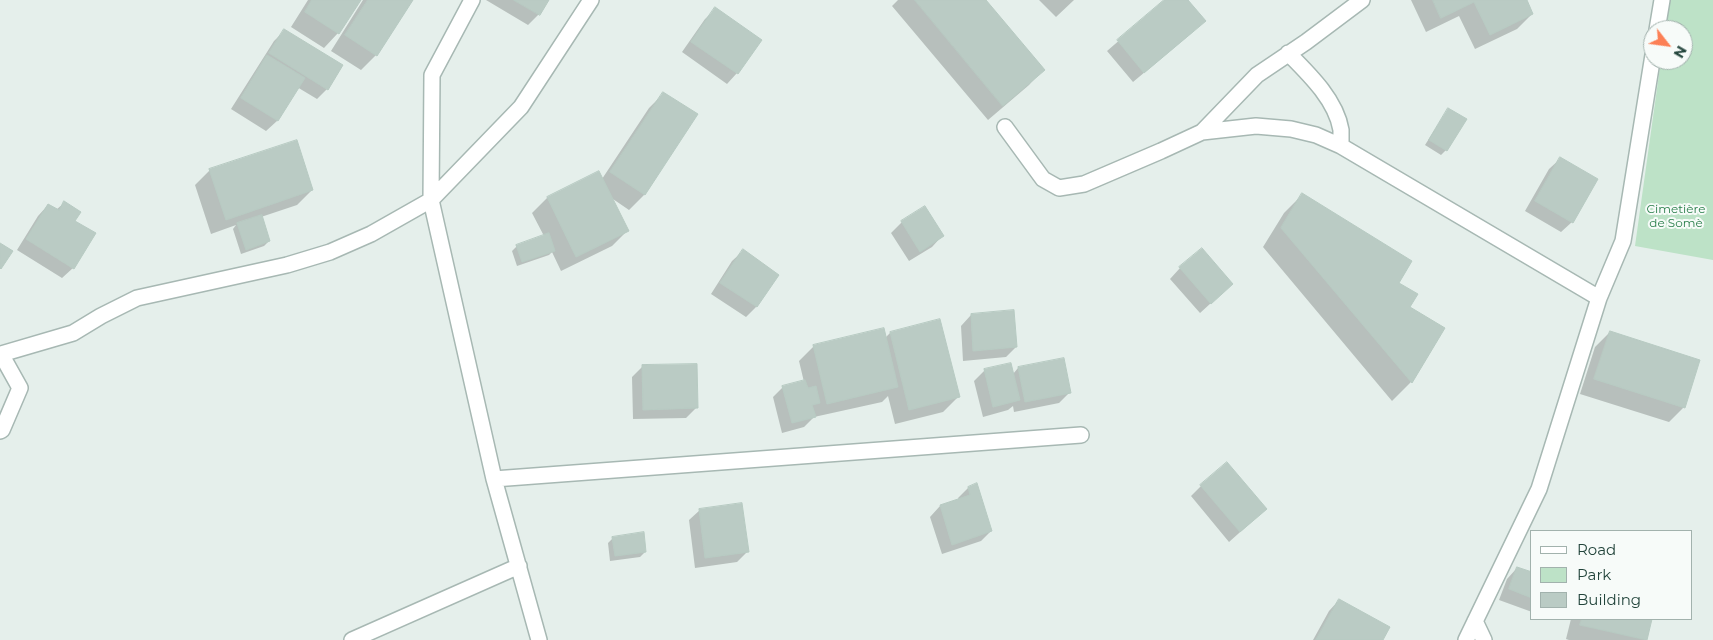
<!DOCTYPE html>
<meta charset="utf-8">
<style>
body{margin:0}
#map{position:relative;width:1713px;height:640px;overflow:hidden;background:#e5efeb;font-family:Montserrat,sans-serif}
canvas{display:block}
.legend{position:absolute;left:1530px;top:530px;width:162px;height:90px;box-sizing:border-box;background:#f7fbf9;border:1px solid #a2b2ad;margin:0;padding:6px 9px;list-style:none;font-size:15px;color:#22443b}
.legend li{display:flex;align-items:center;gap:10px;height:25px}
.legend b{width:25px;border:1px solid #a2b2ad}
.north{position:absolute;left:1643px;top:20px;width:50px;height:50px;box-sizing:border-box;background:#f7fbf9;border:1px solid #a2b2ad;border-radius:50%;rotate:120deg;font-size:14px;font-weight:700;line-height:20px;text-align:center;color:#22443b}
.north::after{content:'';display:block;margin:auto;width:18px;height:22px;background:#fc8056;clip-path:polygon(50% 0,100% 100%,50% 72%,0 100%)}
</style>
<div id="map">
<canvas width="1713" height="640"></canvas>
<ul class="legend">
<li><b style="height:6px;background:#fff"></b>Road</li>
<li><b style="height:14px;background:#bde2c7"></b>Park</li>
<li><b style="height:14px;background:#bacbc4"></b>Building</li>
</ul>
<div class="north">N</div>
</div>
<script>
const ctx = document.querySelector('canvas').getContext('2d');
ctx.lineJoin = 'round';
function paint(path, color) { ctx.fillStyle = color; ctx.fill(path, 'evenodd'); }
function stroke(path, color, width, dash) { ctx.strokeStyle = color; ctx.lineWidth = width; ctx.lineCap = dash ? 'butt' : 'round'; ctx.setLineDash(dash || []); ctx.stroke(path); }
function label(font, color, halo, rows, align = 'center') {
  ctx.font = font + ' Montserrat,sans-serif'; ctx.lineWidth = 4; ctx.setLineDash([]); ctx.textBaseline = 'middle'; ctx.strokeStyle = halo; ctx.fillStyle = color; for (const [text, x, y, turn = 0] of rows) {
    ctx.save(); ctx.translate(x, y); ctx.rotate((+turn || 0) * Math.PI / 180); ctx.textAlign = isNaN(turn) ? turn : align; if (halo) ctx.strokeText(text, 0, 0); ctx.fillText(text, 0, 0); ctx.restore();
  }
}
const green = new Path2D(`
 M1669,0H1713V260L1635,246L1661,60H1683V30H1665Z`);
const shadow = new Path2D(`
 M308,0H359L338,33L324,48L291,27Z
 M363,0H412L376,55L361,70L331,51Z
 M486,0H547L539,14L528,25Z
 M898,0H985L1043,70L1029,85L988,120L892,6Z
 M1039,0H1074L1056,17Z
 M1166,0H1187L1194,31L1133,82L1107,51Z
 M1411,0H1525L1532,14L1517,29L1475,49L1459,16L1426,32Z
 M716,9L737,73L727,84L682,52L705,19Z
 M284,31L327,89L317,99L297,87L277,121L266,131L231,109L274,41Z
 M664,93L696,115L644,195L629,210L610,197L627,231L612,246L561,271L552,252L549,255L517,266L512,251L517,246L544,236L532,213L547,198L598,173L602,179L649,108Z
 M1449,110L1446,150L1441,155L1425,145L1444,115Z
 M1560,159L1572,222L1561,232L1525,211L1549,169Z
 M210,170L312,190L297,205L261,217L269,241L264,246L241,254L233,229L236,225L211,234L195,185Z
 M1302,195L1397,283L1409,308L1443,329L1411,382L1392,401L1263,247L1284,213Z
 M64,203L74,221L73,268L62,278L17,250L38,216L48,205L56,210Z
 M924,208L942,236L932,247L909,261L891,233L902,222Z
 M743,251L778,275L756,307L746,317L711,294L732,261Z
 M1180,268L1221,294L1200,313L1170,279Z
 M971,315L1016,347L1006,357L963,361L961,326Z
 M1610,332L1684,407L1669,422L1580,394L1595,347Z
 M890,333L958,397L943,412L895,424L888,396L882,402L814,417L804,427L782,433L773,397L783,387L804,382L799,361L814,346L885,338Z
 M642,367L697,407L686,418L633,419L632,377Z
 M1018,368L1069,393L1059,403L1014,412L1013,406L1008,410L983,417L974,381L985,370L1013,374Z
 M1201,486L1266,509L1229,542L1191,496Z
 M968,488L991,531L981,541L942,554L930,517L940,506L959,500L958,498Z
 M700,510L748,551L737,562L695,568L689,520Z
 M613,538L645,552L640,557L610,561L608,543Z
 M1517,568L1532,574V612L1499,600L1507,579Z
 M1339,600L1382,640H1313L1329,611Z
 M1571,619H1651L1646,640H1569L1566,639Z`);
const building = new Path2D(`
 M312,0H361L339,34L305,12Z
 M368,0H413L377,56L345,35Z
 M514,0H549L540,15Z
 M915,0H986L1045,70L1003,106Z
 M1164,0H1188L1206,21L1144,73L1117,40Z
 M1433,0H1527L1533,14L1490,35L1474,2L1441,18Z
 M715,7L762,40L738,74L691,42Z
 M284,29L343,65L328,90L269,53Z
 M267,55L305,78L278,121L241,98Z
 M663,92L698,114L645,195L610,172Z
 M1448,108L1467,119L1447,151L1429,140Z
 M297,140L313,190L226,220L209,169Z
 M1560,157L1598,179L1573,223L1535,201Z
 M599,171L629,231L576,257L547,197Z
 M1302,193L1412,261L1399,283L1418,294L1410,307L1445,328L1412,383L1281,228Z
 M64,201L81,212L75,221L96,233L74,269L26,239L48,204L59,210Z
 M925,206L944,236L920,252L901,221Z
 M262,215L270,241L246,250L237,223Z
 M549,233L555,251L522,262L516,245Z
 M0,243L13,251L1,269L0,268Z
 M1202,248L1233,284L1211,304L1179,267Z
 M743,249L779,275L757,307L720,283Z
 M1014,310L1017,347L973,351L971,314Z
 M940,319L960,397L909,410L890,332Z
 M884,328L898,387L827,404L813,345Z
 M1610,331L1700,360L1685,408L1594,379Z
 M1064,358L1071,393L1025,402L1018,367Z
 M1011,363L1020,400L993,407L984,369Z
 M697,364L698,408L643,410L642,365Z
 M805,380L808,388L816,386L820,403L812,405L816,417L792,423L782,386Z
 M1227,462L1267,509L1240,532L1200,485Z
 M977,483L992,531L952,545L940,505L970,495L968,487Z
 M742,503L749,552L705,558L699,509Z
 M644,532L646,552L615,556L612,537Z
 M1517,567L1532,572V598L1509,589Z
 M1339,599L1390,627L1383,640H1316Z
 M1582,619H1652L1647,640L1580,625Z`);
const street = new Path2D(`
 M472,0L432,75L431,200L494,479L539,640
 M1657,30L1662,0
 M1288,53C1309,74 1336,100 1341,130C1341,135 1341,141 1341,146
 M1005,127L1043,179L1059,188L1084,184L1161,151L1202,132L1256,126L1291,129L1316,135L1341,146L1599,298
 M1202,132L1257,75L1306,42L1362,0
 M0,431L2,430L20,388L1,354L73,333L101,316L137,298L287,265L330,252L371,234L431,200L521,107L591,0
 M494,479L1081,435
 M1475,621L1484,640
 M352,640L519,566
 M1466,640L1539,489L1599,298L1623,241L1653,55`);
const parkNames = [
 ["Cimetière",1676,209],
 ["de Somè",1676,223]
];
paint(green, '#bde2c7');
paint(shadow, '#0003');
paint(building, '#bacbc4');
stroke(building, '#b7cac2', 1);
stroke(street, '#a7b8b3', 18);
stroke(street, '#fff', 15);
label('12px', '#297e4a', '#f7fbf9', parkNames);
</script>
